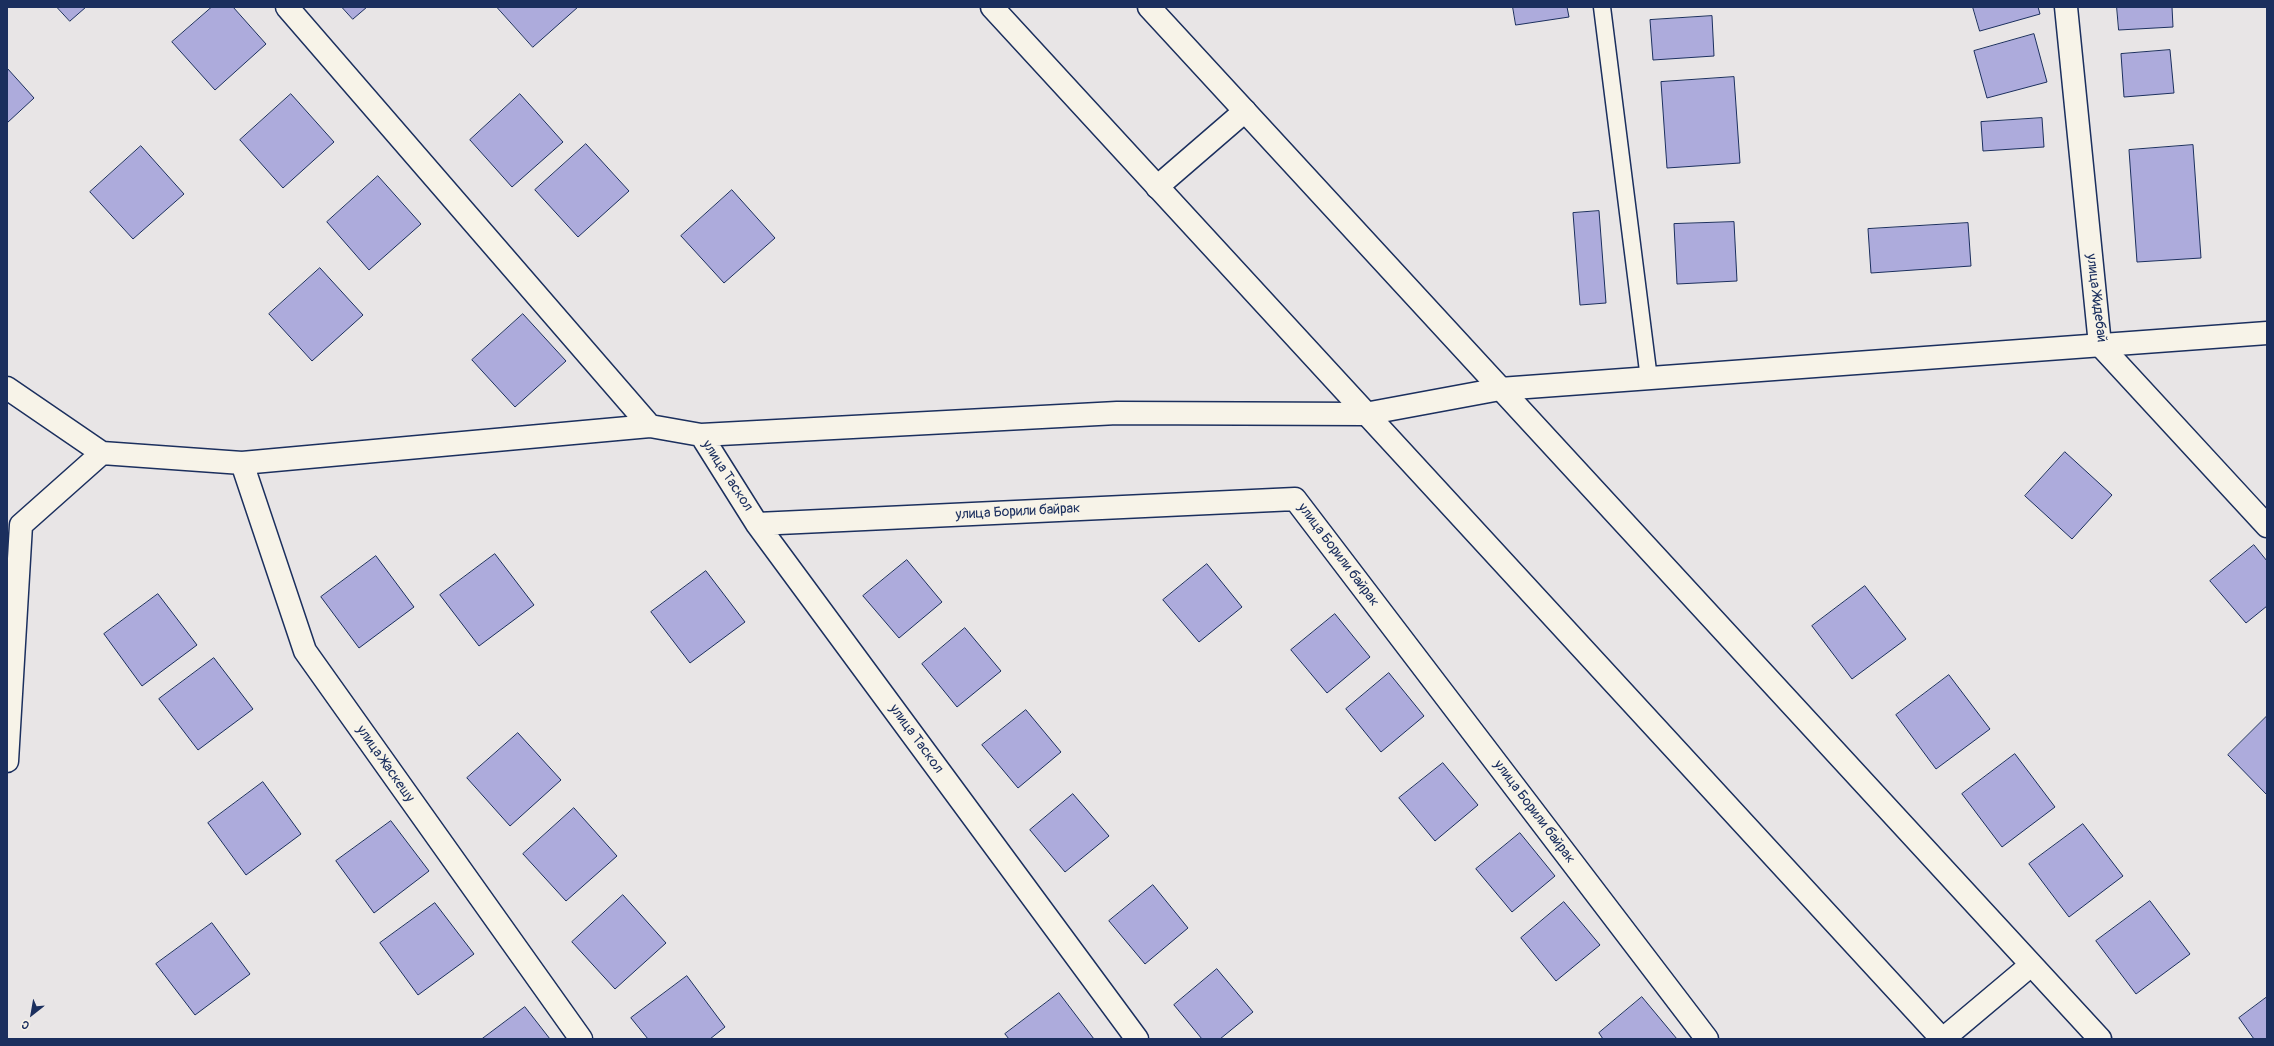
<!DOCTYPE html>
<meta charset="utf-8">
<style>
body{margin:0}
#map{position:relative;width:2274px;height:1046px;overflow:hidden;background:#e8e5e6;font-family:Pangolin,sans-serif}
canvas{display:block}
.frame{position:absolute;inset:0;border:8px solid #1b2f5e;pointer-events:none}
.north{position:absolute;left:12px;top:994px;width:40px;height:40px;-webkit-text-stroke:3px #f7f3e8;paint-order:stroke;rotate:211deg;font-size:11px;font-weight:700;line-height:16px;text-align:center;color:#1b2f5e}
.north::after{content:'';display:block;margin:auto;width:14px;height:18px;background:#1b2f5e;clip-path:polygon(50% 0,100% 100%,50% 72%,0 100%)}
</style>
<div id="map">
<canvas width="2274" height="1046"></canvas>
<div class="frame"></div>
<div class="north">С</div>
</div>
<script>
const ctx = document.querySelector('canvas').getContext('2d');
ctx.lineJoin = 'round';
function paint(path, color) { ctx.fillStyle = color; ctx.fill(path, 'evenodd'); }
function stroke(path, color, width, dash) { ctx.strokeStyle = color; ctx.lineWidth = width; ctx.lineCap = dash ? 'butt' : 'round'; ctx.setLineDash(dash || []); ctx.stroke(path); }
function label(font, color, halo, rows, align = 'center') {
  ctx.font = font + ' Pangolin,sans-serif'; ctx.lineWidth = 3; ctx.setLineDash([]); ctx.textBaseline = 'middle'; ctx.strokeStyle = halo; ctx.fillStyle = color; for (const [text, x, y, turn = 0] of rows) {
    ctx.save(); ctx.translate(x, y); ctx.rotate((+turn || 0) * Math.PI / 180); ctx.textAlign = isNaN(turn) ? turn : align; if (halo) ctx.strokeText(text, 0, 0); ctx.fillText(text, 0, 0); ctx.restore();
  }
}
const building = new Path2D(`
 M57,7H86L70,21Z
 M212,7H233L266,44L215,90L172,42Z
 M342,7H367L353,19Z
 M497,7H578L533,47Z
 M1513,7H1567L1569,17L1516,25Z
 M1973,7H2038L2040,14L1980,31Z
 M2117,7H2172L2173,27L2119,30Z
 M1712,16L1714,56L1653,60L1650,20Z
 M2034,34L2047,82L1987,98L1974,51Z
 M2170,50L2174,93L2124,97L2121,54Z
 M7,68L34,98L7,123Z
 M1734,77L1740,163L1667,168L1661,82Z
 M291,94L334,142L283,188L240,140Z
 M520,94L563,142L512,187L470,140Z
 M2042,118L2044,147L1983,151L1981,122Z
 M586,144L629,191L578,237L535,190Z
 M2193,145L2201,258L2137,262L2129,150Z
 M141,146L184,194L133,239L90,192Z
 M378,176L421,224L369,270L327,222Z
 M732,190L775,238L724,283L681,236Z
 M1599,211L1606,303L1580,305L1573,213Z
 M1734,222L1737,281L1677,284L1674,224Z
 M1968,223L1971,266L1871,273L1868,229Z
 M320,268L363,315L312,361L269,314Z
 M523,314L566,361L515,407L472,360Z
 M2065,452L2112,495L2072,539L2025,496Z
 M2254,545L2267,561V606L2246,623L2210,581Z
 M495,554L534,605L479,646L440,595Z
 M376,556L414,607L359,648L321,597Z
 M907,560L942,602L899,638L863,596Z
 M1207,564L1242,607L1199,642L1163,600Z
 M706,571L745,622L690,663L651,612Z
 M1865,586L1906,639L1852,679L1812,626Z
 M158,594L197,645L142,686L104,634Z
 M1335,614L1370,657L1327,693L1291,650Z
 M965,628L1001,671L957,707L922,664Z
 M214,658L253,709L198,750L159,699Z
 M1389,673L1424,716L1381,752L1346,709Z
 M1949,675L1990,729L1936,769L1896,715Z
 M1026,710L1061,752L1018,788L982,745Z
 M2267,716V795L2228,755Z
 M518,733L561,780L510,826L467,778Z
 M2015,754L2055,807L2002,847L1962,794Z
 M1443,763L1478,805L1435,841L1399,798Z
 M263,782L301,834L246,875L208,823Z
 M1073,794L1109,836L1065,872L1030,830Z
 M574,808L617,856L566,901L523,854Z
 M391,821L429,871L374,913L336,861Z
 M2083,824L2123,876L2069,917L2029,864Z
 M1520,833L1555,876L1512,912L1476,869Z
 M1153,885L1188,928L1145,964L1109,921Z
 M623,895L666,943L615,989L572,942Z
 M2150,901L2190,954L2136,994L2096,941Z
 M1564,902L1600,945L1556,981L1521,938Z
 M435,903L474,954L418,995L380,943Z
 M212,923L250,974L195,1015L156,964Z
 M1217,969L1253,1012L1220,1039H1202L1174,1005Z
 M687,976L725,1027L710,1039H648L631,1018Z
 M1059,993L1094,1039H1009L1005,1034Z
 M1642,997L1677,1039H1603L1599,1033Z
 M2267,997V1039H2254L2239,1018Z
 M525,1007L550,1039H482Z`);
const service = new Path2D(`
 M1602,7L1649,379`);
const minor = new Path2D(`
 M287,7L650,426
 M2066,7L2100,345L2267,526
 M7,388L102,453
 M701,435L757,524L1137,1039
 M242,463L305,651L581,1039
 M757,524L1295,499L1707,1039
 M7,761L21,525L102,453L242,463L650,426L701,435L1117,413L1365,414`);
const tertiary = new Path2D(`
 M1365,414L1500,389L2267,333`);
const secondary = new Path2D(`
 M1157,187L1245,111
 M1943,1039L2031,965`);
const primary = new Path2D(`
 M992,7L1942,1039
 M1149,7L2100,1039`);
const streetNames = [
 ["улица Жидебай",2096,298,83],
 ["улица Таскол",727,476,57],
 ["улица Борили байрак",1018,512,-3],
 ["улица Борили байрак",1338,555,53],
 ["улица Таскол",916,739,54],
 ["улица Жаскешу",385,764,55],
 ["улица Борили байрак",1534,812,53]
];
paint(building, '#adabdc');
stroke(building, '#1b2f5e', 1);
stroke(service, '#1b2f5e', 19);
stroke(minor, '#1b2f5e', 25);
stroke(tertiary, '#1b2f5e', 25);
stroke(secondary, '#1b2f5e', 25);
stroke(primary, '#1b2f5e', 25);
stroke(service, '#f7f3e8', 16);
stroke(minor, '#f7f3e8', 22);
stroke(tertiary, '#f7f3e8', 22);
stroke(secondary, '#f7f3e8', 22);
stroke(primary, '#f7f3e8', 22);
label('14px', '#1b2f5e', '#f7f3e8', streetNames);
</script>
